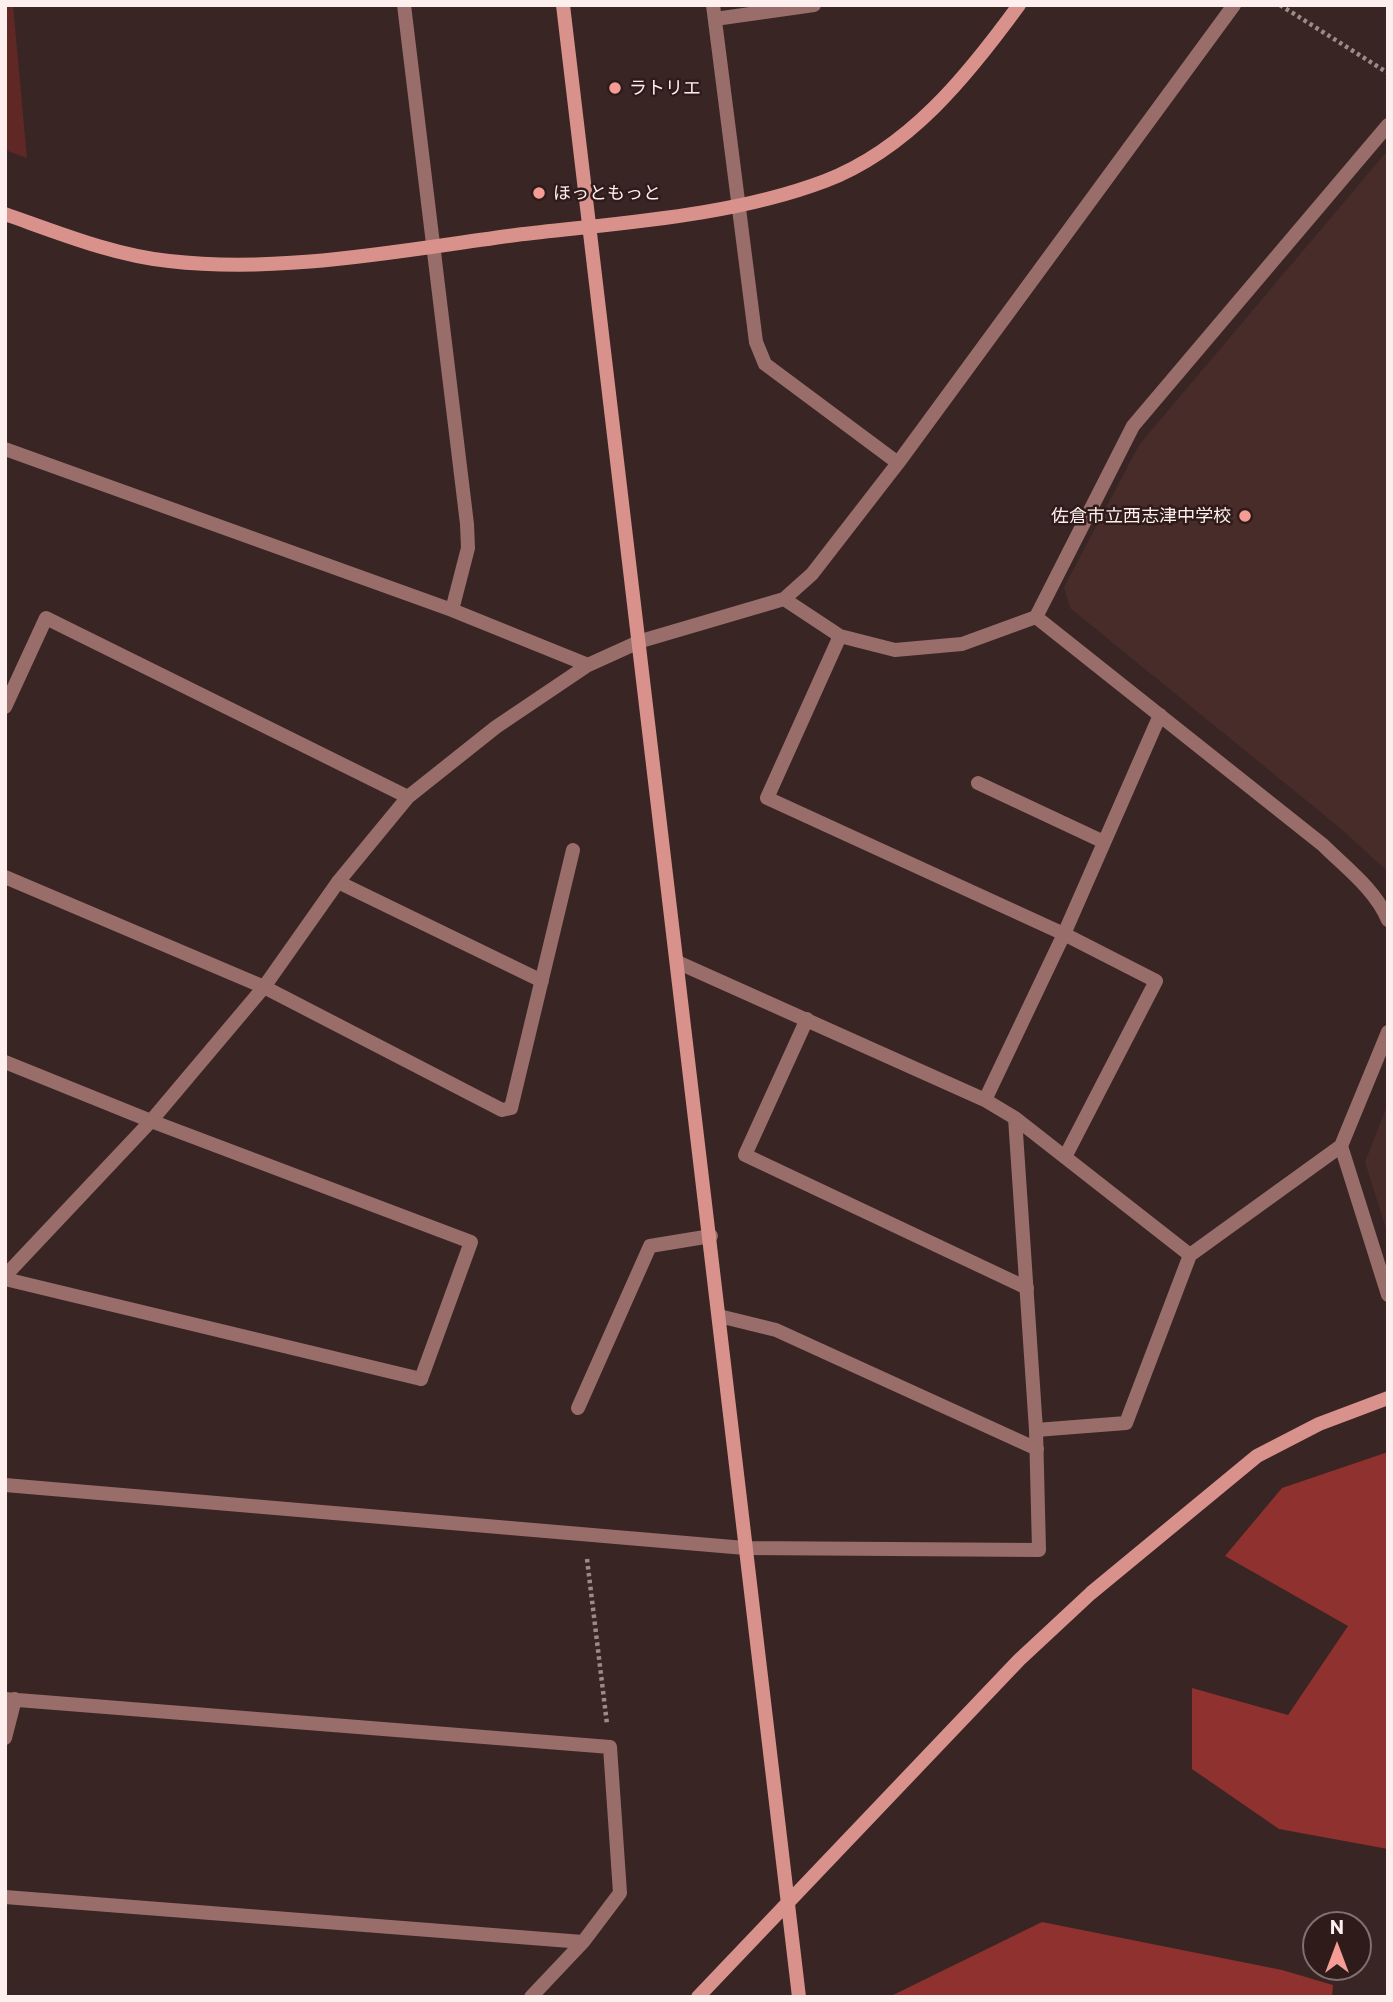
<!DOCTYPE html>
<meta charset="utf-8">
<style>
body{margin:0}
#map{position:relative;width:1393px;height:2002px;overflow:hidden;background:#392523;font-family:Commissioner,sans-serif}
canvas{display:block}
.frame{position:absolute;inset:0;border:7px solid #fdefee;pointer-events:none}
.north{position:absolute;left:1302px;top:1911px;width:70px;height:70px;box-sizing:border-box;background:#2e1b1a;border:2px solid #81706f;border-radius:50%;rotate:0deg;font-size:19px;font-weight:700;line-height:28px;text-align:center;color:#fdefee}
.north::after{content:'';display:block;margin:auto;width:24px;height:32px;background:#f59c94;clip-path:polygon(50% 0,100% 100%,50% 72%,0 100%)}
</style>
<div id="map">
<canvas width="1393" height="2002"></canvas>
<div class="frame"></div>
<div class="north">N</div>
</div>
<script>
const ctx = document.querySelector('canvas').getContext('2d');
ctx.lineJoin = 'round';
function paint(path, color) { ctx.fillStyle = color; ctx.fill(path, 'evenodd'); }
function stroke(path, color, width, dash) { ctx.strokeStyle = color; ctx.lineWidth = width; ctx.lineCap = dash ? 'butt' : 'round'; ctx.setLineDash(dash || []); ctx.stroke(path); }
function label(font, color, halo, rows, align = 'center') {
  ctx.font = font + ' Commissioner,"Noto Sans JP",sans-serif'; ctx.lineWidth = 5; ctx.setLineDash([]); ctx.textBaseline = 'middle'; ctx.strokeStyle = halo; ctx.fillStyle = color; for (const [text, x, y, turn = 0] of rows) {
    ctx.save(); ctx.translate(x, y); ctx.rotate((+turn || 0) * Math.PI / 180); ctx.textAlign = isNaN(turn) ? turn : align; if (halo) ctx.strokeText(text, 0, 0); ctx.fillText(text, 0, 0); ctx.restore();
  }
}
const built = new Path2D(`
 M1388,150V872L1340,828L1070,608L1064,587L1139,445Z
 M1388,1103V1235L1365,1162Z`);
const green = new Path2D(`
 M5,5H13L27,158L5,150Z`);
const forest = new Path2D(`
 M1388,1452V1849L1279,1829L1192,1769V1688L1288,1715L1348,1626L1225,1556L1282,1488Z
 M1042,1922L1282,1970L1333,1985L1332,1997H889Z`);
const path = new Path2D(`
 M1280,5L1388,73
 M587,1559L607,1724`);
const lane = new Path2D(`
 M338,882L542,981
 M264,987L502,1110L511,1108L573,850
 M807,1019L745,1155L1027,1288
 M151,1121L471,1242L421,1379
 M719,1316L776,1330L1037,1449
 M578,1408L650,1246L711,1236`);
const street = new Path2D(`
 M404,5L467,524L468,548L452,610
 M713,5L756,342L765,364L898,463
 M715,19L814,5
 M5,449L452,610L588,665
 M784,599L812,574L898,463L1234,5
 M1036,617L1323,845C1346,868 1375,889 1388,920
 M840,636L767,798L1064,934L1156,981L1065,1157
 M5,707L46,618L408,797
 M978,783L1104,842
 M5,877L264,987
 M5,1062L151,1121
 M985,1100L1064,934L1160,715
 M1015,1118L1190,1255
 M1341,1146L1388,1295
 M5,1276L151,1121L264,987L338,882L408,797L496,727L588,665L641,641L784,599L840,636L895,650L962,644L1036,617L1133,426L1388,125
 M5,1279L421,1379
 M1036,1430L1126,1423L1190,1255L1341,1146L1388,1032
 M5,1485L745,1548L1039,1550L1036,1430L1015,1118L985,1100L677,962
 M5,1699L610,1747L620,1893L583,1942L531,1997
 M5,1738L15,1699
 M5,1897L583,1942`);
const secondary = new Path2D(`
 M563,5L799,1997
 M5,214C59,233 113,255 169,261C283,274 402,250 516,235C616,223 730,217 825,181C909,149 968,75 1019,5
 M698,1997L1019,1660L1091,1593L1257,1456L1319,1424L1388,1398`);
const markers = [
 [615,88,7,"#f59c94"],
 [539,193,7,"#f59c94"],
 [1245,516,7,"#f59c94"]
];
const poiNames = [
 ["ラトリエ",629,88],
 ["ほっともっと",553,193],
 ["佐倉市立西志津中学校",1231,516,"right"]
];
paint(built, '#472c2a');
paint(green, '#5f2825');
paint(forest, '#8f312f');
stroke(path, '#9c8b89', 4.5, [3.5, 3.5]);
stroke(lane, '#996d69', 14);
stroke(street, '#996d69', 14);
stroke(secondary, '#d8928b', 14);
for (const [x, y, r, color] of markers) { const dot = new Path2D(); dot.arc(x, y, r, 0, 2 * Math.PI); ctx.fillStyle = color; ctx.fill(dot); stroke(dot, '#2e1b1a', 2.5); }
label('18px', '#fdefee', '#2e1b1a', poiNames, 'left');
</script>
